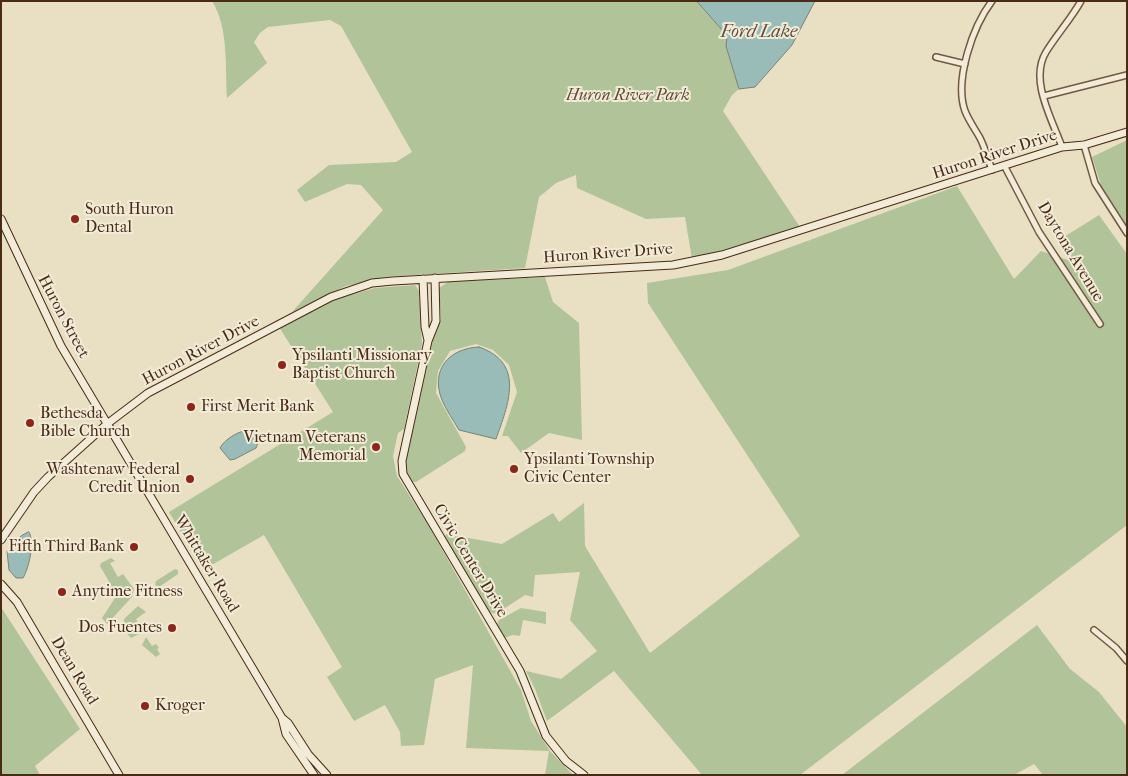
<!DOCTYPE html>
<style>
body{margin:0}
#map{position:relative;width:1128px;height:776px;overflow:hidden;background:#e9e0c3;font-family:"IM FELL French Canon",serif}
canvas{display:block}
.frame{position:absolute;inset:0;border:2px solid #492a14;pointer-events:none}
</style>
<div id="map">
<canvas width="1128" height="776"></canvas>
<div class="frame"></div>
</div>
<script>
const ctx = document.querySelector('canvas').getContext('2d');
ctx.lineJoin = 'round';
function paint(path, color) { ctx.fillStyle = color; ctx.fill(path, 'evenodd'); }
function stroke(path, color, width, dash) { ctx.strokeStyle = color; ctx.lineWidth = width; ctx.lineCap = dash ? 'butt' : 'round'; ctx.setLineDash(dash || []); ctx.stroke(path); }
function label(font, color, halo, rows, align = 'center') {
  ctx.font = font + ' "IM FELL French Canon",serif'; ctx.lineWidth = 4; ctx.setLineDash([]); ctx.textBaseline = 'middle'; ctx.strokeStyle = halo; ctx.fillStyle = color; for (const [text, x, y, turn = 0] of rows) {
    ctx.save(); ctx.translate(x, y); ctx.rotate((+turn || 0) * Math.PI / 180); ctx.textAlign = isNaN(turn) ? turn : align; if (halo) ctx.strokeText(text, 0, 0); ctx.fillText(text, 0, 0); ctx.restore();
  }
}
const green = new Path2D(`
 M212,1H697L727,36L726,46L739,89L732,95L723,111L800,227L692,259L685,217L646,219L577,188L576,175L556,183L539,197L525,268L385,277L346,286L292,312L383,210L361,185L347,184L305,202L297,190L329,165L396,162L412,152L341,26L330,20L268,27L260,33L254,42L267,63L227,98C225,67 229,28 212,1Z
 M1127,140V228L1101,185L1092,157Z
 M957,186L1014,279L1041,251L1068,260L1064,237L1099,215L1127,254V525L800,775H702L614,671L547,721L535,689L526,671L561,679L597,651L570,620L580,572L535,575L533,597L525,595L496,614L489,612L445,537L446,534L502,544L553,513L559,522L584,503L585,546L650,653L800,536L648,303L647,283L728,270Z
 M545,277L553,302L579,323L582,440L549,433L521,453L508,436H502L517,392L509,365L493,350L476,344L450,351L438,371L436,393L466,447L465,451L416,482H410L405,466L433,340L441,319L439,288L448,282Z
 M415,285L419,291L422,344L404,429L398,433L393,456L397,476L429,526L521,690L531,721L550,751L573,775H545L549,751L466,748L473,665L435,679L424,745L401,746L400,732L385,705L354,721L327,677L342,667L264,535L203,570L169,512L333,412L279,327L332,300L375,288Z
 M111,558L115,561L110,563L118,577L123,574L134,589L132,597L107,624L102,618L115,598V592L100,566L101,563Z
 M175,569L178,570V574L159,587L155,585L156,581Z
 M138,606L146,612L136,619L143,632L131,638L124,630V619Z
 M1,607L80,729L35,766L40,775H1Z
 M521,608L546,612V624L523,620L520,636L513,635L504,638L496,626L499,620Z
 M1037,625L1070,669L1099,692L1127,727V775H1043L1034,764L1014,775H842Z
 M146,637L152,646L156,644L159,648L157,649L160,654L156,657L142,645Z`);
const water = new Path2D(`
 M697,1H815L792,45L755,87L739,89L726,46L727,36Z
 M479,347C526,363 508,405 496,439L459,430C454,421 446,410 442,400C430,370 449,348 479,347Z
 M248,430L259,440L256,448L235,459L230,460L220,448C224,440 238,431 248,430Z
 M29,532C35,542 29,568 23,578H16L9,570L7,551L21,536Z`);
const street = new Path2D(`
 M936,57L965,64
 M1044,96L1127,75
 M1084,145L1095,183L1127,233
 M1062,147C1052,119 1029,80 1046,52C1057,34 1071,19 1081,1
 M1005,167L1039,232L1100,324
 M992,170C988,159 985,148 980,138C975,129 969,121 965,111C954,80 973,26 992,1
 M1094,630L1116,648L1127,661`);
const secondary = new Path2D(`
 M1,219L61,346L282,718L286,734L314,775
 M435,278L436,321L428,341L402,461L403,474L520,671L546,736L566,761L584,775
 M423,279L425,327L428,340
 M1,540L34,492L48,477L107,424L148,393L331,297L372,283L393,281L673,265L722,255L1062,147L1084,145L1127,132
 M1,584L17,602L119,775
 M282,718L288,723L308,754L327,775`);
const markers = [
 [75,219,5,"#8f2418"],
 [282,365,5,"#8f2418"],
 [191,407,5,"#8f2418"],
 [30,423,5,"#8f2418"],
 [376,447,5,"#8f2418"],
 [514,469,5,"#8f2418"],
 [190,479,5,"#8f2418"],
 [134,547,5,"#8f2418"],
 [62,592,5,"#8f2418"],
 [172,628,5,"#8f2418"],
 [145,706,5,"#8f2418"]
];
const parkNames = [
 ["Huron River Park",628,96]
];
const streetNames = [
 ["Huron River Drive",995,155,-18],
 ["Daytona Avenue",1070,252,59],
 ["Huron River Drive",608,254,-4],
 ["Huron Street",63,317,62],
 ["Huron River Drive",201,351,-28],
 ["Civic Center Drive",470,561,59],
 ["Whittaker Road",206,564,59],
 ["Dean Road",74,671,59]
];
const poiNames = [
 ["South Huron",85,210],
 ["Dental",85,228],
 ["Ypsilanti Missionary",292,356],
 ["Baptist Church",292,374],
 ["First Merit Bank",201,407],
 ["Bethesda",40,414],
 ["Bible Church",40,432],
 ["Vietnam Veterans",366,438,"right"],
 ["Memorial",366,456,"right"],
 ["Ypsilanti Township",524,460],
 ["Civic Center",524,478],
 ["Washtenaw Federal",180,470,"right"],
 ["Credit Union",180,488,"right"],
 ["Fifth Third Bank",124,547,"right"],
 ["Anytime Fitness",72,592],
 ["Dos Fuentes",162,628,"right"],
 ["Kroger",155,706]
];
const waterNames = [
 ["Ford Lake",759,33]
];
paint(green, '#b0c399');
paint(water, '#99bcb9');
stroke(water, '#798277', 1);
stroke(street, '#715840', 8);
stroke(secondary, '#492a14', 9);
stroke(street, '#f1ebd8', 5);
stroke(secondary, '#f1ebd8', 7);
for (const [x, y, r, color] of markers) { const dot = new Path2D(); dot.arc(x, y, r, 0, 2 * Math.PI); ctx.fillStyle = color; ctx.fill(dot); stroke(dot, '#f1ebd8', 2); }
label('italic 16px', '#5e492f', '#f1ebd8', parkNames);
label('16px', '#492a14', '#f1ebd8', streetNames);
label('16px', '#492a14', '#f1ebd8', poiNames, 'left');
label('italic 18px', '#5d4e3d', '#f1ebd8', waterNames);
</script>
